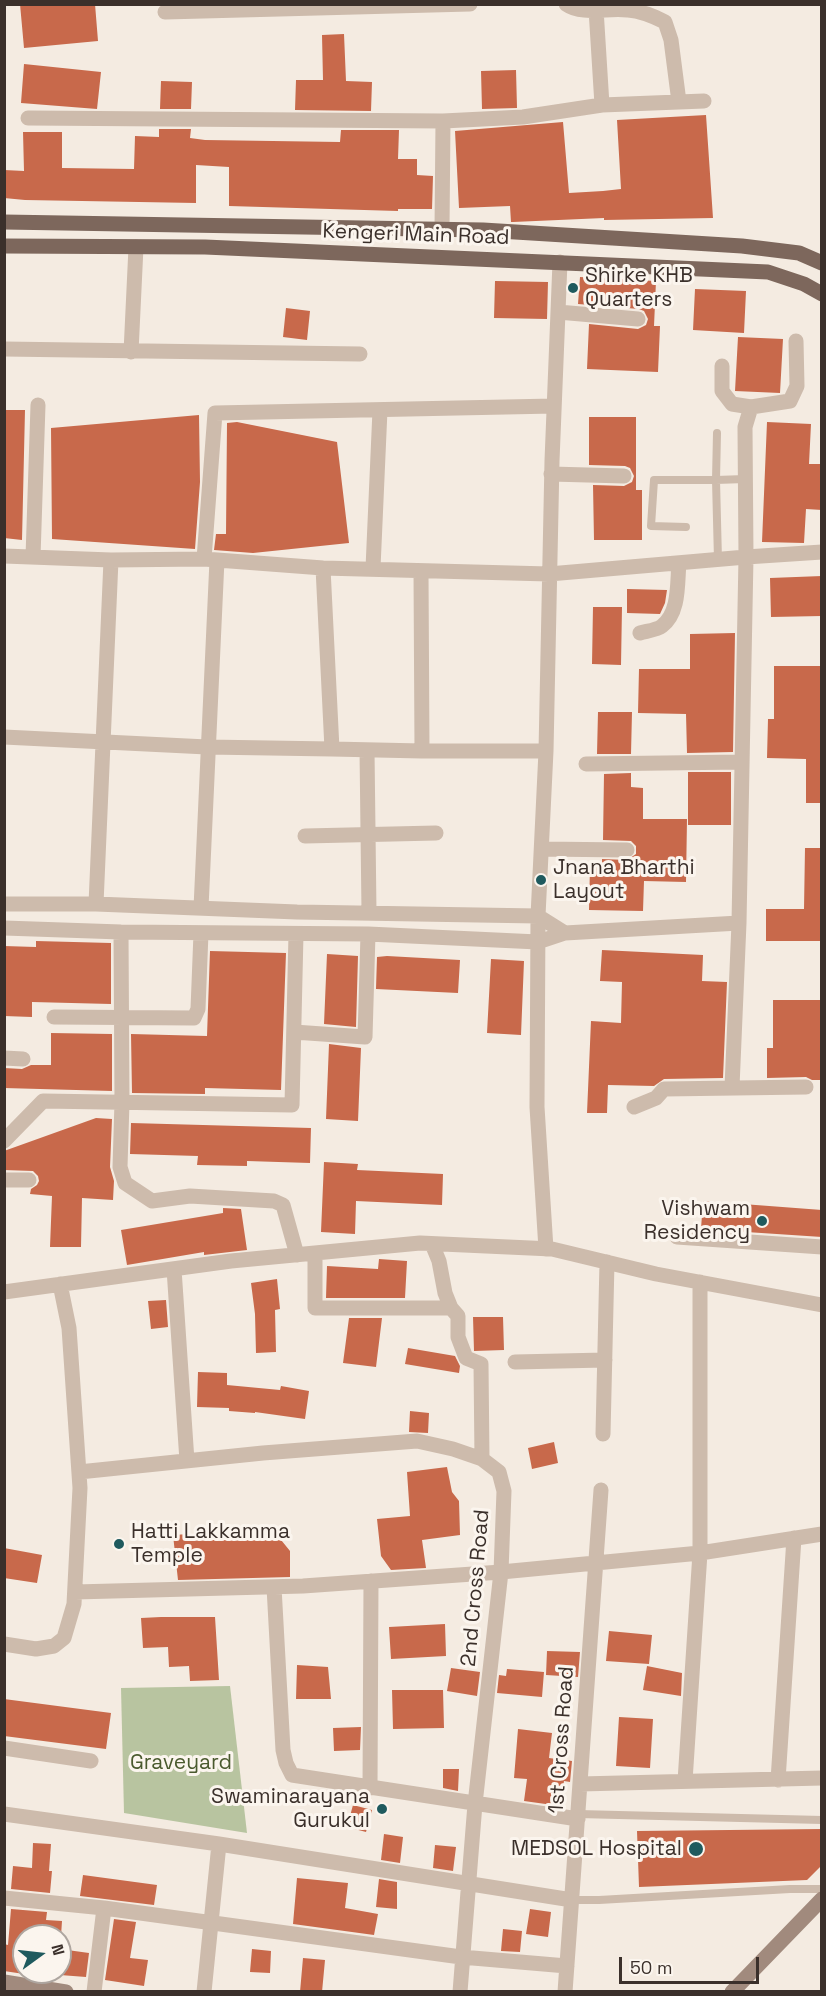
<!DOCTYPE html>
<style>
body{margin:0}
#map{position:relative;width:826px;height:1996px;overflow:hidden;background:#f4ebe1;font-family:"Space Grotesk",sans-serif}
canvas{display:block}
.frame{position:absolute;inset:0;border:6px solid #3b302b;pointer-events:none}
.north{position:absolute;left:12px;top:1924px;width:60px;height:60px;box-sizing:border-box;background:#fbf5ee;border:2px solid #aea6a0;border-radius:50%;rotate:75deg;font-size:16px;font-weight:700;line-height:24px;text-align:center;color:#3b302b}
.north::after{content:'';display:block;margin:auto;width:21px;height:27px;background:#1f5a5e;clip-path:polygon(50% 0,100% 100%,50% 72%,0 100%)}
.scale{position:absolute;left:619px;top:1957px;width:140px;height:27px;box-sizing:border-box;border:3px solid #3b302b;border-top:0;padding-left:8px;font-size:18px;line-height:21px;white-space:nowrap;color:#3b302b;-webkit-text-stroke:4px #fbf5ee;paint-order:stroke}
</style>
<div id="map">
<canvas width="826" height="1996"></canvas>
<div class="frame"></div>
<div class="north">N</div>
<div class="scale">50 m</div>
</div>
<script>
const ctx = document.querySelector('canvas').getContext('2d');
ctx.lineJoin = 'round';
function paint(path, color) { ctx.fillStyle = color; ctx.fill(path, 'evenodd'); }
function stroke(path, color, width, dash) { ctx.strokeStyle = color; ctx.lineWidth = width; ctx.lineCap = dash ? 'butt' : 'round'; ctx.setLineDash(dash || []); ctx.stroke(path); }
function label(font, color, halo, rows, align = 'center') {
  ctx.font = font + ' "Space Grotesk",sans-serif'; ctx.lineWidth = 6; ctx.setLineDash([]); ctx.textBaseline = 'middle'; ctx.strokeStyle = halo; ctx.fillStyle = color; for (const [text, x, y, turn = 0] of rows) {
    ctx.save(); ctx.translate(x, y); ctx.rotate((+turn || 0) * Math.PI / 180); ctx.textAlign = isNaN(turn) ? turn : align; if (halo) ctx.strokeText(text, 0, 0); ctx.fillText(text, 0, 0); ctx.restore();
  }
}
const green = new Path2D(`
 M230,1686L247,1833L124,1813L121,1688Z`);
const building = new Path2D(`
 M20,4H95L98,41L24,48Z
 M344,34L346,81L372,82L371,111L295,110L296,80H323L322,35Z
 M24,64L101,72L97,109L21,103Z
 M516,70L517,108L482,109L481,71Z
 M161,81L192,82L191,109H160Z
 M706,115L713,218L604,220V218L513,222H511L510,206L459,208L455,131L563,122L569,193L603,191L621,189L617,120Z
 M159,129H191L190,138L205,140L340,142L341,130H399L398,159H417V175L433,176L432,209H398V211L229,206V167L196,165V203L25,200L4,198V170L24,171L23,132H62V168L134,169L135,136L159,137Z
 M580,277L656,281L654,326H660L658,372L587,369L589,324L638,329L646,325L648,319L644,311L639,309L578,304Z
 M495,281L548,282L547,319L494,318Z
 M695,289L746,291L744,333L693,330Z
 M286,308L310,311L307,340L283,337Z
 M738,337L783,339L780,393L735,391Z
 M4,410H25L22,540L4,538Z
 M199,415L200,482L195,549L52,539L51,428Z
 M589,417H636V490H642V540H594L593,485L624,486L632,482L634,476L630,468L625,466L589,465Z
 M237,422L337,442L349,543L253,553L214,550L216,534H226L227,423Z
 M767,422L811,424L809,464H822V510L806,509L804,543L762,542Z
 M822,576V616L771,617L770,578Z
 M627,589L667,590L665,603L660,614L627,613Z
 M593,607H622L621,665L592,664Z
 M735,633L733,752L687,753L686,714L638,713L639,669H690V634Z
 M774,666H822V803H806V759L767,758L768,719H774Z
 M598,712H632L631,754H597Z
 M688,772H731V825H688Z
 M631,773V787L643,788V819H687L686,882L644,881L643,911L589,910L590,866H602V859L627,860L636,854V846L631,841L603,840L604,774Z
 M805,848H822V941H766V909H804Z
 M36,941L111,943V1004L32,1002V1017L4,1016V946L36,947Z
 M602,950L703,955L702,981L727,982L723,1078L664,1079L654,1086L608,1085L607,1113H587L591,1021L621,1023L622,982L600,981Z
 M210,951L286,953L281,1090L205,1088V1094L132,1093L131,1034L207,1036Z
 M327,954L358,956L356,1027L324,1024Z
 M387,956L460,960L458,993L376,989L377,957Z
 M491,959L524,961L521,1035L487,1033Z
 M773,1000H822V1080H812L806,1077L767,1078V1048H773Z
 M51,1033L112,1034V1091L4,1088V1068L22,1069L31,1065H51Z
 M329,1044L361,1048L358,1121L326,1119Z
 M96,1118L112,1119L110,1167L114,1181L113,1200L82,1198L81,1247H50L52,1196L30,1194L31,1189L37,1185L39,1181L38,1176L33,1171L4,1170V1151Z
 M131,1123L311,1128L310,1163L247,1161V1166L197,1165L198,1156L130,1154Z
 M324,1162L358,1164L357,1170L443,1174L442,1205L356,1201L355,1234L321,1232Z
 M703,1201L822,1210V1237L701,1229Z
 M223,1208L241,1209L247,1250L204,1255V1252L127,1265L121,1230L223,1213Z
 M379,1259L407,1261L405,1298H326L327,1266L378,1269Z
 M277,1279L280,1309L275,1310L276,1352L256,1353L255,1314L251,1283Z
 M166,1300L168,1327L151,1329L148,1301Z
 M473,1317H503L504,1350L474,1351Z
 M349,1318H382L376,1367L343,1363Z
 M408,1348L455,1356L460,1366L459,1373L405,1364Z
 M198,1372L227,1373V1385L280,1390L281,1386L309,1391L305,1419L255,1412V1413L229,1411V1408L197,1407Z
 M410,1411L429,1413L428,1433L409,1432Z
 M554,1442L558,1463L532,1469L528,1448Z
 M447,1467L452,1492L459,1501L460,1535L422,1540L426,1568L391,1570L381,1556L377,1519L410,1516L407,1472Z
 M273,1530L290,1551V1577L178,1580L173,1535L205,1533L209,1539L255,1537L254,1533Z
 M4,1548L42,1555L37,1583L4,1578Z
 M161,1617H215L219,1680L190,1681L189,1666L169,1667L168,1647L143,1648L141,1618Z
 M445,1624L446,1656L391,1659L389,1627Z
 M609,1631L652,1635L649,1664L606,1661Z
 M547,1651L580,1652L578,1677L546,1675Z
 M297,1665L328,1667L331,1699H296Z
 M647,1666L682,1673L681,1696L643,1690Z
 M451,1668L480,1672L477,1696L447,1691Z
 M507,1669L544,1672L542,1697L497,1693L499,1675L506,1676Z
 M392,1690H443L444,1728L393,1729Z
 M4,1699L111,1713L106,1749L4,1736Z
 M619,1717L653,1719L650,1768L616,1766Z
 M361,1727L360,1750L334,1751L333,1728Z
 M518,1729L552,1733L549,1758L572,1761L570,1782L564,1781L560,1806L524,1801L527,1779L514,1778Z
 M443,1769H459L458,1791L443,1788Z
 M353,1805L372,1810L366,1832L347,1827Z
 M822,1829V1865L807,1880L639,1887L637,1831Z
 M384,1834L403,1837L400,1863L381,1860Z
 M33,1843L51,1844L49,1871H52L50,1893L11,1889L13,1866L32,1868Z
 M435,1845L456,1847L453,1871L433,1868Z
 M83,1875L157,1885L154,1905L80,1896Z
 M297,1878L348,1883L345,1908L378,1914L374,1935L293,1924Z
 M379,1879L397,1882V1909L376,1907Z
 M11,1909L47,1912L46,1920L62,1921L61,1936H24V1974L4,1971V1944L8,1945Z
 M530,1909L551,1912L548,1937L526,1934Z
 M114,1919L136,1922L130,1958L148,1960L144,1986L105,1980Z
 M503,1929L522,1931L520,1952L501,1951Z
 M60,1949L89,1953L86,1977L60,1975Z
 M252,1949L271,1951L270,1973L250,1972Z
 M303,1958L325,1960L322,1992H300Z`);
const lane = new Path2D(`
 M686,527L651,526L654,480H716L717,433
 M718,560L716,480L745,479
 M578,1814L822,1820
 M572,1900H599L790,1889H822`);
const street = new Path2D(`
 M566,4C583,16 608,7 628,10C642,11 653,16 665,22L671,40L679,102
 M596,9L602,105
 M165,12L470,4
 M28,118L443,121L523,117L602,105L704,101
 M442,229L443,121
 M558,312L638,319
 M4,349L360,354
 M131,352L136,247
 M722,366V391L732,404L751,407
 M551,474L624,476
 M4,556L111,560L204,559L323,568L549,574L746,557L745,427L751,407L790,401L797,386L796,341
 M33,557L38,405
 M204,559L215,413L554,406
 M323,568L332,749L422,751L421,572
 M373,568L380,410
 M640,633C647,631 657,630 662,626C680,612 677,583 679,563
 M4,737L207,747L332,749
 M367,750L369,912
 M422,751H546
 M586,764L742,762
 M305,836L436,833
 M542,849L627,850
 M4,904H96L297,912L538,916L565,933
 M96,904L111,560
 M201,908L217,560
 M4,928L121,932L368,934L538,942L565,933L739,923
 M121,932L122,1102L120,1167L125,1183L152,1201L190,1196L274,1201L283,1205L297,1255
 M54,1017L194,1018L198,1009L201,933
 M294,1032L365,1037L368,934
 M4,1058L23,1059
 M732,1087L739,923L746,557L822,552
 M634,1107L656,1098L664,1089L806,1087
 M4,1141L43,1101L292,1105L296,934
 M4,1180H29
 M677,1237L822,1247
 M432,1244L439,1261L445,1293L451,1308L458,1316V1337L466,1358L481,1364L482,1459
 M546,1249L537,1107L538,916L546,751L552,461L560,262
 M315,1253V1308H451
 M174,1269L187,1461
 M4,1292L231,1261L420,1243L552,1249L656,1274L822,1305
 M515,1362L605,1360
 M603,1434L607,1262
 M79,1472L263,1453L417,1441L453,1449L482,1459L499,1472L504,1491L501,1572L475,1804L460,1992
 M274,1587L283,1750L286,1763L292,1775L578,1819
 M75,1592L303,1586L501,1572L700,1553V1282
 M4,1644L36,1649L54,1646L64,1638L74,1604L80,1488L69,1328L60,1284
 M4,1748L91,1761
 M778,1780L794,1538
 M685,1781L700,1553L822,1534
 M580,1784L822,1778
 M370,1788L371,1581
 M4,1814L219,1844L572,1900
 M4,1898L104,1908L461,1957L567,1966
 M94,1992L104,1908
 M204,1992L219,1844
 M565,1992L601,1490`);
const secondary = new Path2D(`
 M4,1982L66,1992
 M732,1992L822,1899`);
const primary = new Path2D(`
 M4,222L483,230L742,246L799,253L822,263
 M4,246L205,247L768,272L804,284L822,294`);
const markers = [
 [573,288,6,"#1f5a5e"],
 [541,880,6,"#1f5a5e"],
 [762,1221,6,"#1f5a5e"],
 [119,1544,6,"#1f5a5e"],
 [382,1809,6,"#1f5a5e"],
 [696,1849,8,"#1f5a5e"]
];
const streetNames = [
 ["Kengeri Main Road",416,235,2],
 ["2nd Cross Road",476,1588,-85],
 ["1st Cross Road",562,1740,-86]
];
const poiNames = [
 ["Shirke KHB",585,276],
 ["Quarters",585,300],
 ["Jnana Bharthi",553,868],
 ["Layout",553,892],
 ["Vishwam",750,1209,"right"],
 ["Residency",750,1233,"right"],
 ["Hatti Lakkamma",131,1532],
 ["Temple",131,1556],
 ["Swaminarayana",370,1797,"right"],
 ["Gurukul",370,1821,"right"],
 ["MEDSOL Hospital",682,1849,"right"]
];
const parkNames = [
 ["Graveyard",181,1763]
];
paint(green, '#b8c4a0');
paint(building, '#c8694b');
stroke(lane, '#cdbbac', 8);
stroke(street, '#cdbbac', 15);
stroke(secondary, '#a18a7d', 15);
stroke(primary, '#7d675c', 15);
for (const [x, y, r, color] of markers) { const dot = new Path2D(); dot.arc(x, y, r, 0, 2 * Math.PI); ctx.fillStyle = color; ctx.fill(dot); stroke(dot, '#fbf5ee', 2); }
label('21px', '#3b302b', '#fbf5ee', streetNames);
label('21px', '#3b302b', '#fbf5ee', poiNames, 'left');
label('21px', '#4a5a2e', '#fbf5ee', parkNames);
</script>
